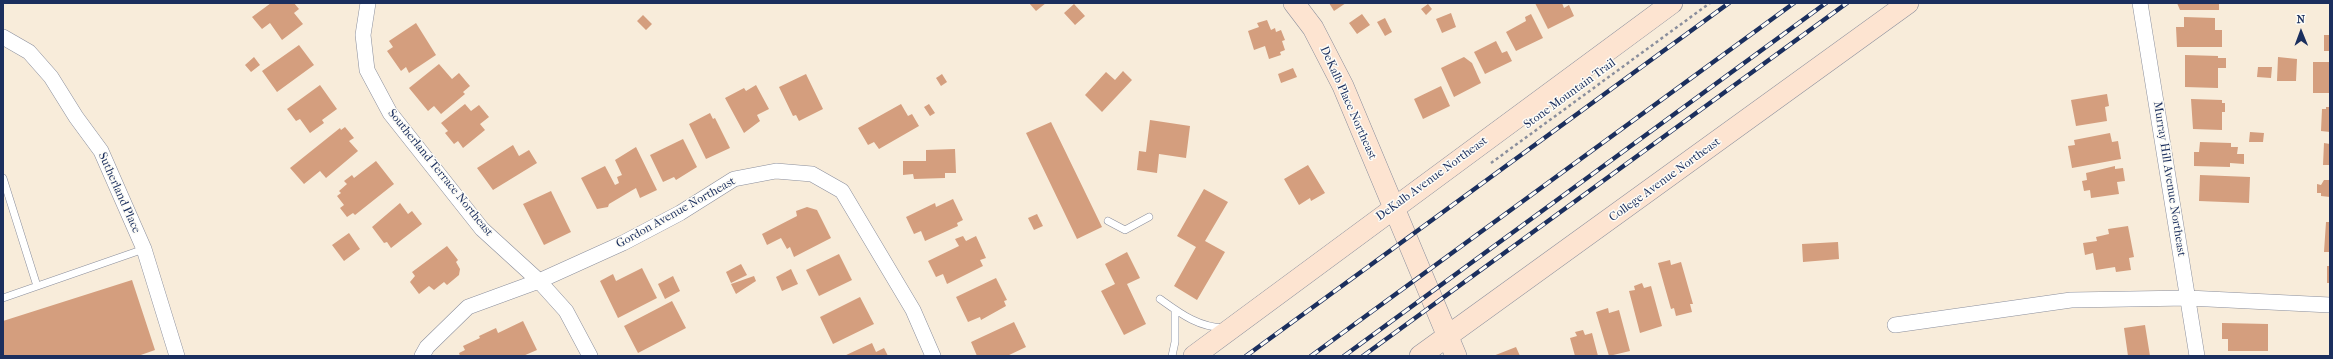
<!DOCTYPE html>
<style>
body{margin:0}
#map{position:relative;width:2333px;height:359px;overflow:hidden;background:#f8ecda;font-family:"IM FELL French Canon",serif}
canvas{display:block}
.frame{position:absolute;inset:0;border:4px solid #1b2f5e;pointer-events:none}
.north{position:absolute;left:2281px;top:12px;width:40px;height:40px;-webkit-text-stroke:3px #fdfcf7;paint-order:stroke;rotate:359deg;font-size:11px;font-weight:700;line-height:16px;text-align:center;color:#1b2f5e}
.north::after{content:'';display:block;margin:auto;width:14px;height:18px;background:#1b2f5e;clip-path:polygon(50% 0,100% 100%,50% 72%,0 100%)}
</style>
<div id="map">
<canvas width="2333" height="359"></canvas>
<div class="frame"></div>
<div class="north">N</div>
</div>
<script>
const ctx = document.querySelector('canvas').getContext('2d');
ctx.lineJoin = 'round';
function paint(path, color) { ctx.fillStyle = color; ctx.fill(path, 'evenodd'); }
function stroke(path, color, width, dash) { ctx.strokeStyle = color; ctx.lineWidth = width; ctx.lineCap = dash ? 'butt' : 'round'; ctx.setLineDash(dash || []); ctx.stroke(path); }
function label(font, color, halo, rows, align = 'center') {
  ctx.font = font + ' "IM FELL French Canon",serif'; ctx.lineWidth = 3; ctx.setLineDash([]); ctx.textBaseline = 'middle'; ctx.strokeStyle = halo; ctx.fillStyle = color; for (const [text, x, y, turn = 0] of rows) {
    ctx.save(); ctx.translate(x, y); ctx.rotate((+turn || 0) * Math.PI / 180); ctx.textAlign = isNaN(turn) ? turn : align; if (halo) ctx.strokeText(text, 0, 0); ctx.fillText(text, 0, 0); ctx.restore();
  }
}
const building = new Path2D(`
 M271,3H294L299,9L294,13L303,24L282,40L270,23L262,29L252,17Z
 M1029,3H1046L1036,11Z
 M1329,3H1346L1334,11Z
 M1535,3H1562L1564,8L1569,5L1574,16L1548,29Z
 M2177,3H2219V10H2180Z
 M1074,4L1085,16L1075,25L1064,13Z
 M1428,4L1432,9L1426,15L1421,9Z
 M1451,13L1456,27L1442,33L1436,19Z
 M1362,14L1370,25L1357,34L1349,23Z
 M1531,14L1543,38L1516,51L1506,32L1526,21L1525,17Z
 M643,15L652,24L646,30L637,21Z
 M2184,17L2215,18V30H2222V47H2177L2176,27H2184Z
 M1385,18L1392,32L1385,36L1377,22Z
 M1267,20L1271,30L1275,28L1276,32L1281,30L1285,40L1282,41L1285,50L1280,52L1281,55L1269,59L1265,46L1254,50L1248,31L1259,27L1257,23Z
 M416,23L436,55L409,73L406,67L401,71L387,51L393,47L389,41Z
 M2324,35H2330V51H2324Z
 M1496,41L1502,53L1507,51L1512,61L1485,74L1474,52Z
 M299,45L314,65L277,92L262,71Z
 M2185,55L2218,56V58H2226V68H2218V88L2185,87Z
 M254,57L260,65L251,72L245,65Z
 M1464,57L1472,63L1481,83L1454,97L1441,68Z
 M2278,57L2297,59L2296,81H2277Z
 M2313,62H2330V93H2313Z
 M439,64L452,79L459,73L470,86L463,92L465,94L441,114L434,106L428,111L409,88Z
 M2258,67H2272L2271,78L2257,77Z
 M1293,68L1297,77L1281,83L1278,74Z
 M1123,71L1132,80L1102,112L1085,95L1106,72L1115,80Z
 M806,74L823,109L799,121L796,115L793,116L779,87Z
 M942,74L947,82L941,86L936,78Z
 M320,85L337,109L322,120L324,123L310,133L300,119L296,121L287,109Z
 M756,85L769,109L757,115L760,121L744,133L725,98L744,88L746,91Z
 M1441,86L1450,106L1423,119L1414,99Z
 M2107,94L2109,106L2105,107L2107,121L2076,126L2071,100Z
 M2191,99L2222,100V103H2225V112H2222V130L2193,129Z
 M465,104L471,111L479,105L489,117L480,124L485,130L463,148L458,141L454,144L445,133L448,131L441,123Z
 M901,104L908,116L912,114L919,126L879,149L874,142L868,145L858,128Z
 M929,104L935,113L930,116L924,107Z
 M2326,107H2330V132L2321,131L2322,109H2326Z
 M710,113L713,119L715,118L730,148L706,159L689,124Z
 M1150,120L1190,126L1186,158L1159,154L1157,173L1137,170L1139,151L1146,152Z
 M1051,122L1102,227L1077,239L1026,133Z
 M345,127L354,138L349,141L358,151L326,178L320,171L304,184L290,168L340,128L341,130Z
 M2250,132L2264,133L2263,142H2249Z
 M2110,133L2112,142L2118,141L2121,159L2072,168L2068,146L2075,145L2074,140Z
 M683,139L697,167L676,180L674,177L663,182L650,155Z
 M2200,142L2231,143V147H2238L2237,154H2244V164L2230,163V167L2194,166V152H2199Z
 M2324,143L2330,144V165H2323Z
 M513,145L519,156L529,150L537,163L493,190L477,168Z
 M636,147L657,190L640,198L636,188L609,204L608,207L597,209L581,178L605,166L615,185L619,183L617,177L622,175L615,160Z
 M955,149L956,173H945V178L914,179L913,174L903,175V161H926V150Z
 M376,161L394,184L355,215L353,213L347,217L340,208L344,205L337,196L341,193L339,191L347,184L344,181L352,175L354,178Z
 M1308,165L1325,193L1311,201L1310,198L1299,205L1284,179Z
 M2115,166V169L2123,168L2125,181L2117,182L2119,194L2091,198L2090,190L2084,191L2082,181L2087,180L2086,173Z
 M2200,175L2250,177L2249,203L2199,201Z
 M2324,180H2330V197L2321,196V193H2317V184L2321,185Z
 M1204,189L1228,202L1205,241L1225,252L1197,300L1174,286L1196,247L1177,236Z
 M551,191L571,232L544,245L523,204Z
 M953,199L963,220L957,223L958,226L925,241L921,231L914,234L906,217L935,203L936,207Z
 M400,203L408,214L412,211L422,224L391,248L387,242L384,243L372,227Z
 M807,207L817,210L831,238L794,257L790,247L787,249L781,238L767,245L762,234L797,216L796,211Z
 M1037,214L1043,226L1034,230L1028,218Z
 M2326,222H2330V252H2324Z
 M2128,226L2134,257L2129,258L2131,270L2116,272L2115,267L2096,270L2093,253L2085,255L2083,243L2097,241L2096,237L2109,234L2108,229Z
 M349,233L360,249L344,261L332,245Z
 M963,236L966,241L976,236L986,258L980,260L983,266L947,284L943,274L936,277L928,261L959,246L955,239Z
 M1838,242L1839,259L1803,262L1802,244Z
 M447,246L458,260L456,262L460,269L459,275L447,285L444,282L434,290L429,286L419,294L410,282L415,276L412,272Z
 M1127,252L1140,278L1127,284L1146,324L1124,335L1101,291L1115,284L1105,264Z
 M839,254L852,280L819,296L806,270Z
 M1670,260L1671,265L1681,262L1693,304H1690L1692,312L1676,316L1674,308L1671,309L1658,263Z
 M741,264L747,275L731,283L726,272Z
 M2327,266H2330V283H2327Z
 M642,268L657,298L618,318L600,281L613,274L616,281Z
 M791,269L798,284L782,291L776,277Z
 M673,276L680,291L665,299L658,284Z
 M754,276L756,281L736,294L731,284Z
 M996,278L1007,300L1004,301L1006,306L981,320L980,317L968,322L956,297Z
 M132,280L155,350L138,356H3V321Z
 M1642,283L1644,288L1651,286L1662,326L1640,333L1629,291L1635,290L1634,286Z
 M860,297L874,324L833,344L820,317Z
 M672,301L686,328L638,353L624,326Z
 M1608,308L1609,313L1619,310L1630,351L1609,356L1596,312Z
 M523,321L537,350L523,356H460L459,353L465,350L463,346L480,338L479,336L496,328L498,333Z
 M1014,322L1026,347L1007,356H977L971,342Z
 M2222,323L2268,324V351H2228V339H2222Z
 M2145,325L2150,356H2128L2124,328Z
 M1583,330L1585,335L1592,333L1598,356H1575L1570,338L1577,336L1575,332Z
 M872,343L876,352L884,348L888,356H844Z
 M1516,347L1520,356H1493Z`);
const path = new Path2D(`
 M1491,163L1710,3`);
const lane = new Path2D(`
 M3,178L37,286
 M1108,221L1125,230L1149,217
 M3,298L144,249
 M1160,299C1181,314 1198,327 1224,328
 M1172,356L1175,342V310`);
const street = new Path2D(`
 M368,3L363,35L367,70L390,113L482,229L539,281L566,311L590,356
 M2140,3L2197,356
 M3,37L29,52L51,77L76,117L101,151L144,249L177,356
 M1895,325L2071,300L2188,298L2330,305
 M422,356L427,347L468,307L539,281L623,243L680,213L734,179L776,171L812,174L842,191L913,310L933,356`);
const secondary = new Path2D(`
 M1294,3L1313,28L1343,86L1456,356
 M1194,356L1672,3
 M1420,356L1908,3`);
const rail = new Path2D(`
 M1246,356L1729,3
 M1311,356L1794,3
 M1344,356L1826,3
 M1363,356L1847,3`);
const streetNames = [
 ["Stone Mountain Trail",1570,94,-36],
 ["DeKalb Place Northeast",1348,103,66],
 ["Southerland Terrace Northeast",440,173,51],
 ["DeKalb Avenue Northeast",1432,179,-36],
 ["Murray Hill Avenue Northeast",2169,179,81],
 ["College Avenue Northeast",1665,180,-36],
 ["Sutherland Place",119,193,66],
 ["Gordon Avenue Northeast",676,213,-29]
];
paint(building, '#d49e7e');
stroke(lane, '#8a8e9c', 8);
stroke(street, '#8a8e9c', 16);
stroke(secondary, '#8a8e9c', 22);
stroke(path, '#8a8e9c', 2.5, [3, 3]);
stroke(lane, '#fff', 7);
stroke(street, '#fff', 15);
stroke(secondary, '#fde4d1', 21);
stroke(rail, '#1b2f5e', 4.5);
stroke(rail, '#fdfcf7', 3, [9]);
label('12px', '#1b2f5e', '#fdfcf7', streetNames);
</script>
